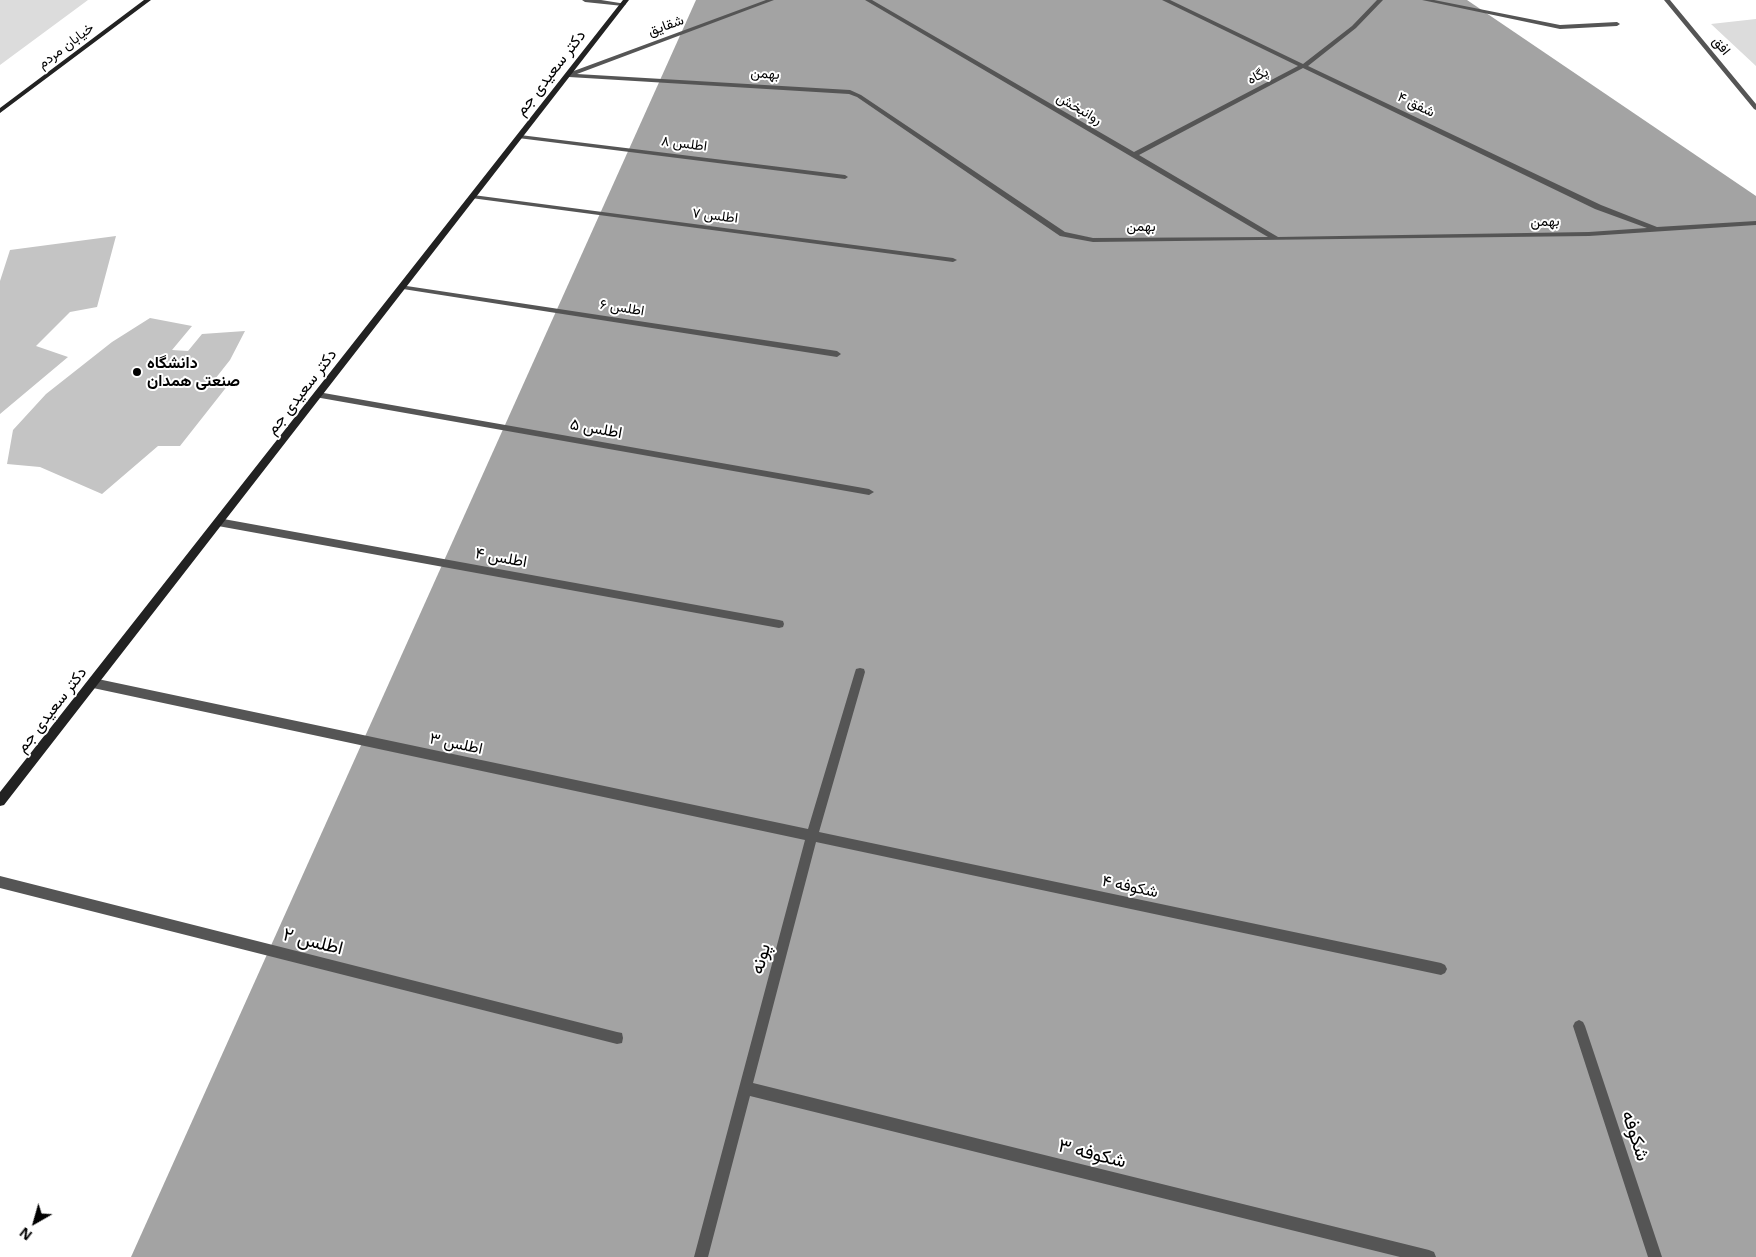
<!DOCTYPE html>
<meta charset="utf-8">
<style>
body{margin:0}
#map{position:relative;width:1756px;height:1257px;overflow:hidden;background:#fff;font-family:"Noto Sans",sans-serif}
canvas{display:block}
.north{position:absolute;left:10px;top:1197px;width:50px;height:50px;-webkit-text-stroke:4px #fff;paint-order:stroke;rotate:218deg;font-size:14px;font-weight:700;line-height:20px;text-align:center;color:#000}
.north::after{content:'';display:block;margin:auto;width:18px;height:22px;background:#000;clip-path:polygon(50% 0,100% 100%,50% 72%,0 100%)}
</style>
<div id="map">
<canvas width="1756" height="1257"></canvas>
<div class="north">N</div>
</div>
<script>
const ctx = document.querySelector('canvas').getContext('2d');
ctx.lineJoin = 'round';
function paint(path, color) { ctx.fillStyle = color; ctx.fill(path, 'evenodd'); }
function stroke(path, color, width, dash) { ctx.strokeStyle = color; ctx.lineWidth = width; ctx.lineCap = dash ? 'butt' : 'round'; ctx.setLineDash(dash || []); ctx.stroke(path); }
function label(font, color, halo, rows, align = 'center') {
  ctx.font = font + ' "Noto Sans",Vazirmatn,sans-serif'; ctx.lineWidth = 4; ctx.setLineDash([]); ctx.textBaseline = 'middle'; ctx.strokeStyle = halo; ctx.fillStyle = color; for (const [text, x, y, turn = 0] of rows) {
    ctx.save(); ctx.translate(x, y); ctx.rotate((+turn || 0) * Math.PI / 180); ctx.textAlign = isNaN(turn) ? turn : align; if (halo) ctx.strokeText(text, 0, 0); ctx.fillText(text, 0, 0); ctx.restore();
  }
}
const green = new Path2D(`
 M0,0H88L0,65Z
 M1756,19V66L1711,24Z`);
const water = new Path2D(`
 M696,0H1467L1756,196V1257H131Z`);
const building = new Path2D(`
 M116,236L97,307L70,312L36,346L68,357L0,414V281L10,250Z
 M150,318L192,326L172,350L188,351L202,334L245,331L230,360L215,379L232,380L180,446H158L102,494L40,467L7,464L13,430L46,394L112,342Z`);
const street = new Path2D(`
 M582,0H601L626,4L623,6L585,2Z
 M766,0H774L577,74L850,90L861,95L1065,232L1093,238L1268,237L865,0H872L1134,152L1298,66L1162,0H1170L1303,64L1352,26L1377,0H1383L1356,28L1308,66L1601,205L1657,227L1756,221V225L1589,236L1093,242L1060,236L857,97L849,94L569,77L566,75L571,72ZM1303,68L1595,209L1647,228L1589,232L1278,237L1139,155Z
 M1422,0H1434L1560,25L1617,22L1620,24L1617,26L1560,29Z
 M1664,0H1670L1756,104V110L1754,109Z
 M520,135L845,175L848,177L845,179L518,138V136Z
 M473,195L953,258L957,260L953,262L471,198V196Z
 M400,285L837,351L841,354L837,357L403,289H400Z
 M318,392L869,489L874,492L869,495L315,397V393Z
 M218,518L779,620L783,621L784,624L783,627L779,628L218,526L213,522Z
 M860,668L864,669L865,672L819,832L1441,963L1445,965L1447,969L1445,973L1441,975L816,842L753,1083L1429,1250L1434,1252L1436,1257H1400L750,1096L708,1257H694L805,840L93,688L89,686L88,683L89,680L93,678L808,829L855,672L856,669Z
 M0,876L617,1032L622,1033L623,1038L622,1043L617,1044L0,888Z
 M1579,1020L1583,1022L1585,1026L1662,1257H1648L1573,1026L1575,1022Z`);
const secondary = new Path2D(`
 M144,0H151L0,113V108Z
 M623,0H629L4,805L0,806V792Z`);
const markers = [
 [137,372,5,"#000"]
];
const farStreetnames = [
 ["شقایق",666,26,-20],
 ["خیابان مردم",66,46,-37],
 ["افق",1721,46,51],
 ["بهمن",765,74,4],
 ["پگاه",1258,76,-28],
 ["شفق ۴",1416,105,26],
 ["روانبخش",1079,109,30],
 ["اطلس ۸",684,144,7],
 ["اطلس ۷",715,216,7],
 ["بهمن",1545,222,-1],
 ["بهمن",1141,227],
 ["اطلس ۶",622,308,9]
];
const streetNames = [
 ["دکتر سعیدی جم",551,73,-52],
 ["دکتر سعیدی جم",302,392,-52],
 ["اطلس ۵",596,429,10],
 ["اطلس ۴",501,558,10],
 ["دکتر سعیدی جم",52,710,-52],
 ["اطلس ۳",456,744,12],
 ["شکوفه ۴",1130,887,12]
];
const poiNames = [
 ["دانشگاه",147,363],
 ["صنعتی همدان",147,381]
];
const nearStreetnames = [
 ["اطلس ۲",313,942,14],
 ["پونه",761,959,-75],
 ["شکوفه",1635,1136,72],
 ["شکوفه ۳",1092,1154,14]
];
paint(green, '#dcdcdc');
paint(water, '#a3a3a3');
paint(building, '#c4c4c4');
paint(street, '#555');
paint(secondary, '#222');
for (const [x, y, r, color] of markers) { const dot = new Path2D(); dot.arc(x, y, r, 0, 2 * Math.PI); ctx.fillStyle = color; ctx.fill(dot); stroke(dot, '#fff', 2); }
label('14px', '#000', '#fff', farStreetnames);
label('16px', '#000', '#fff', streetNames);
label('bold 16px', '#000', '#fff', poiNames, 'left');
label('19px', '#000', '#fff', nearStreetnames);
</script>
